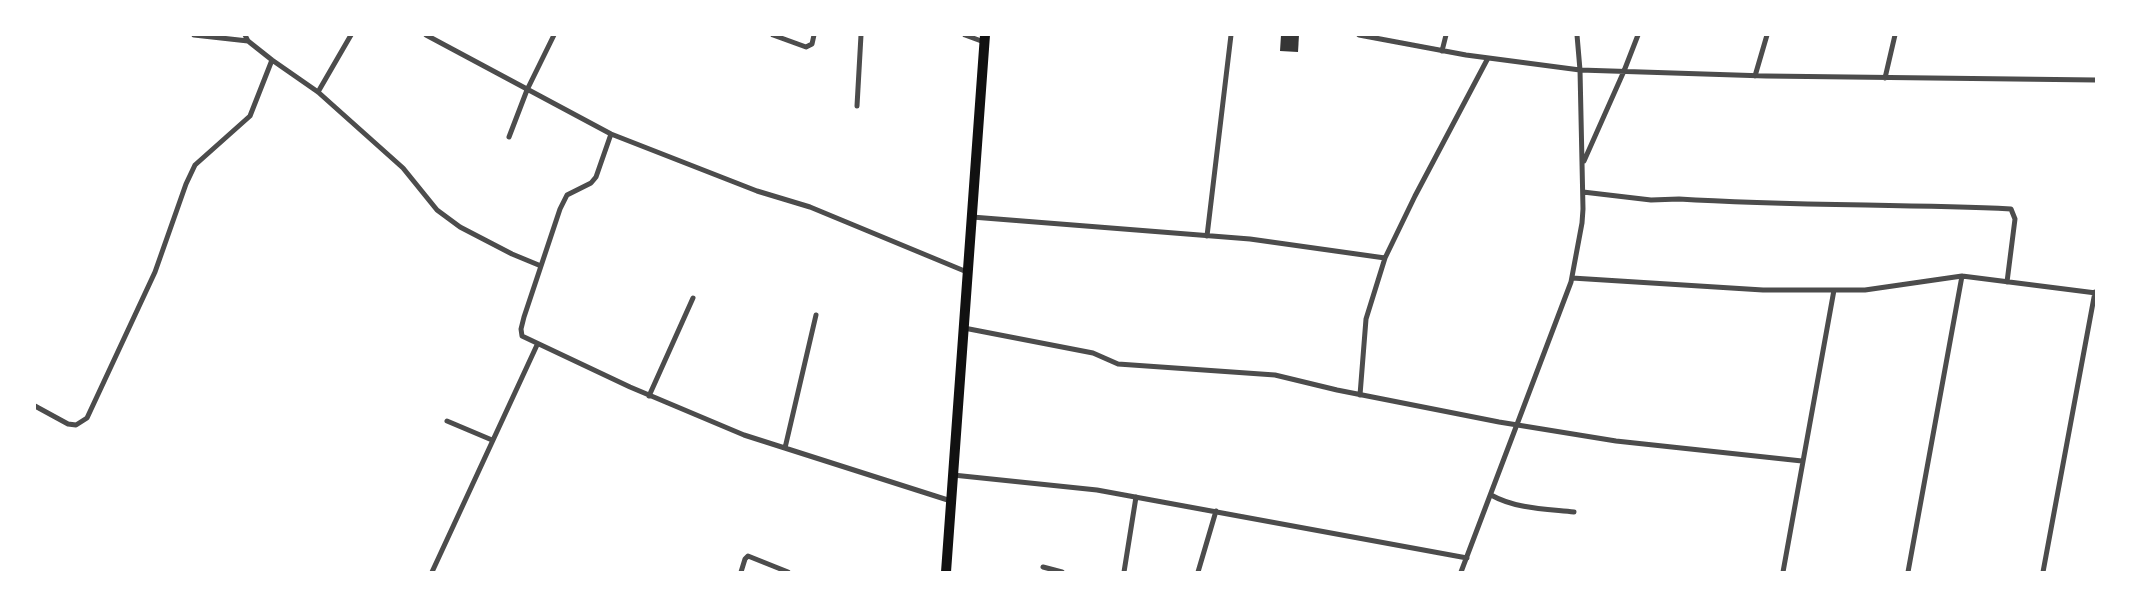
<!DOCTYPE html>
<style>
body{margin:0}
#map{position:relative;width:2131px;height:607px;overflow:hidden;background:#fff;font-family:Raleway,sans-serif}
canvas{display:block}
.frame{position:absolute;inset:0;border:36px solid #fff;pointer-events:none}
</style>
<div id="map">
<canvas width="2131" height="607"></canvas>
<div class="frame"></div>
</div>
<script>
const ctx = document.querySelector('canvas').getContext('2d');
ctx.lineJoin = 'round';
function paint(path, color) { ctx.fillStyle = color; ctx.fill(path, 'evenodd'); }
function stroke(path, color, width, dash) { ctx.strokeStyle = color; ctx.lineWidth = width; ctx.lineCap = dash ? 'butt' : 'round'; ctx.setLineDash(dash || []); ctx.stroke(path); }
const building = new Path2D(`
 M1281,35H1299L1298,52L1280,51Z`);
const minor = new Path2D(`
 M194,35L248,41
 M245,35L248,41L272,60L318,92L403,168L437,210L460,227L512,254L541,266
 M426,35L611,134L757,191L810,207L967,272
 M773,35L806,47L812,44L814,35
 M965,35L984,42
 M1359,35L1466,55L1580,70L1577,35
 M1442,51L1446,35
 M1755,76L1767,35
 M1885,78L1895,35
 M318,92L351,35
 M857,106L861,35
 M611,134L596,177L591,183L567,195L560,209L524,317L521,329L522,336L630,387L744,435L951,501
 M509,137L527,90L554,35
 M1584,161L1624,71L1638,35
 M1583,192L1651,200L1679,199C1790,206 1900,204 2011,209L2015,219L2007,282
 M972,217L1250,239L1385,258L1366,319L1360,395
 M1207,236L1231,35
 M1385,258L1415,196L1488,58
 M1572,278L1763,290H1865L1962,276L2096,293
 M964,328L1093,353L1118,364L1275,375L1337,390L1499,422L1616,441L1802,461
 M649,396L693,298
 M35,406L68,424L76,425L87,418L155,272L186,184L195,165L250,116L272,60
 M447,421L492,440
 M785,448L816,315
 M953,475L1097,490L1467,558
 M1491,495C1516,509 1546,509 1574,512
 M1043,567L1062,572
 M432,572L537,345
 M741,572L745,559L748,556L788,572
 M1124,572L1136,497
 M1198,572L1216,511
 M1461,572L1571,282L1582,223L1583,209L1580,70L1766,76L2096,80
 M1783,572L1834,290
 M1908,572L1962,276
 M2043,572L2095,292`);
const secondary = new Path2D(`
 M946,572L985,35`);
paint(building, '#353535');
stroke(minor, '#4c4c4c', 5);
stroke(secondary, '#111', 10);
</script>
